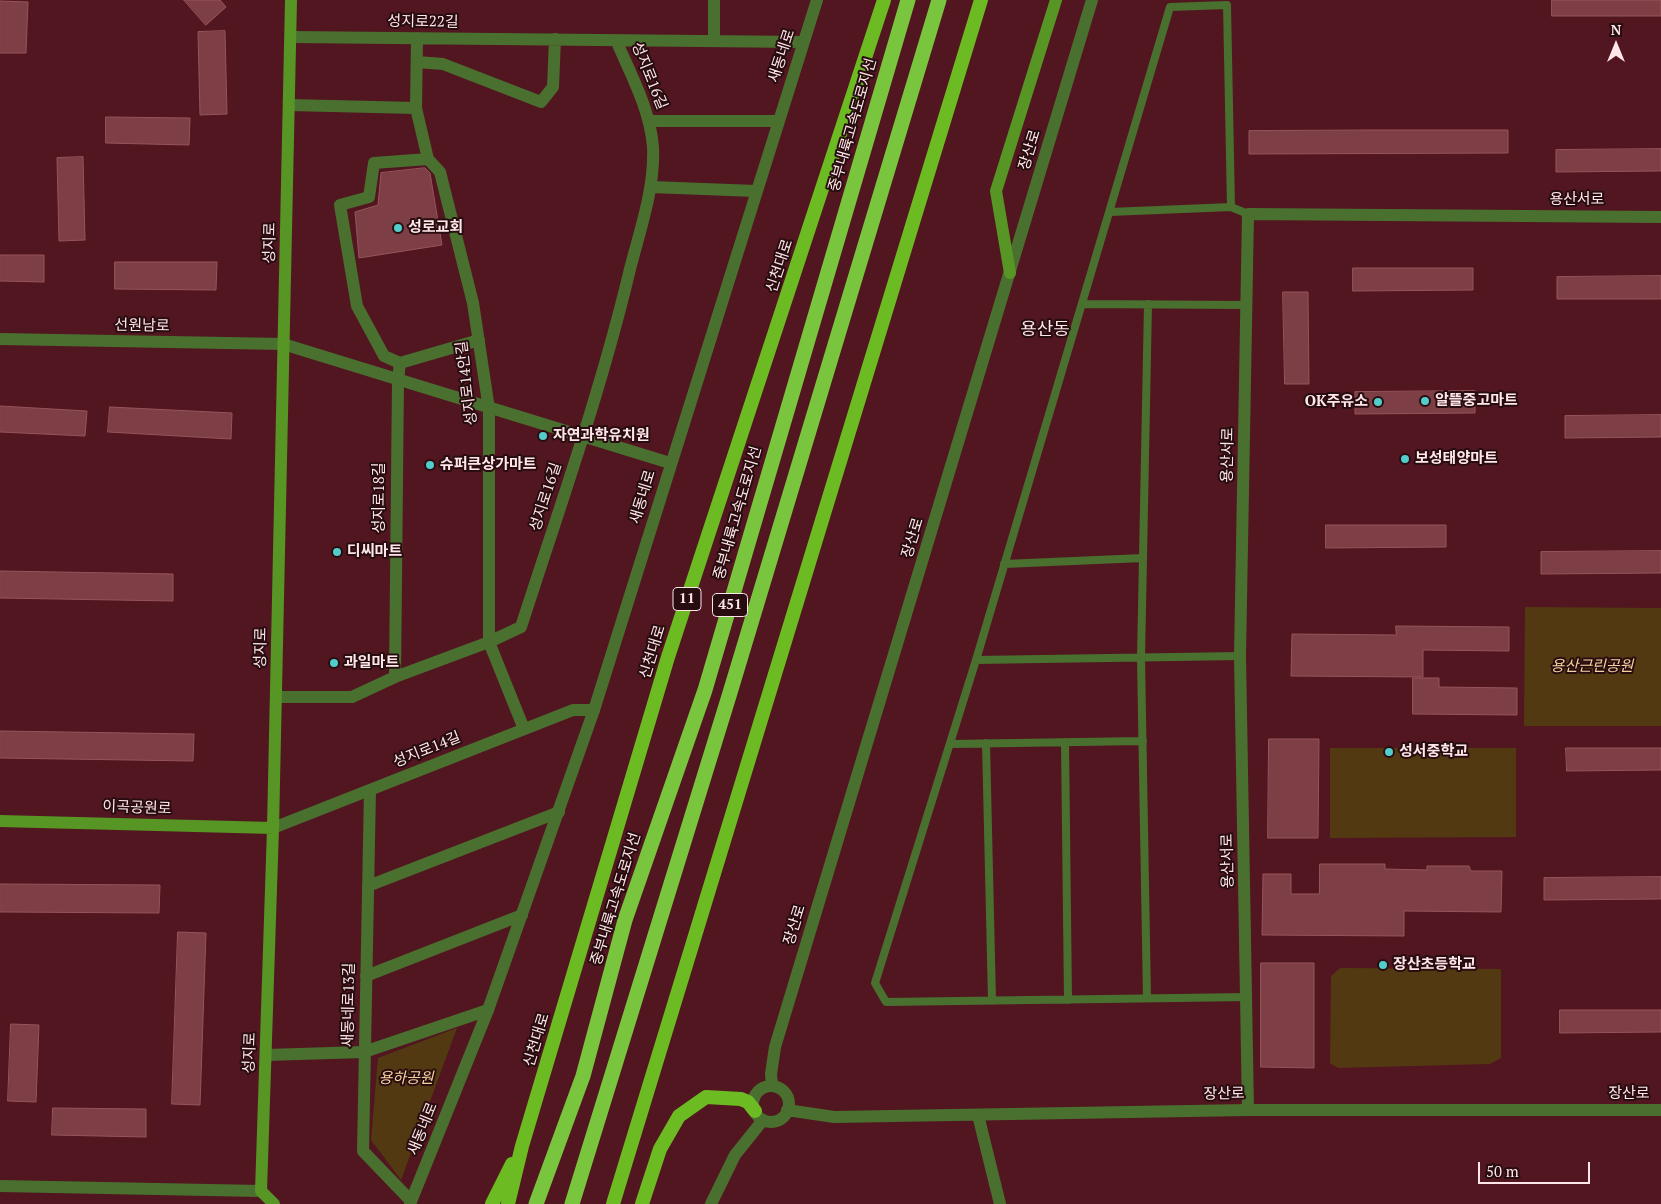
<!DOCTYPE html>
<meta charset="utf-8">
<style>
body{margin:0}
#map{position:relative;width:1661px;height:1204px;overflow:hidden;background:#521620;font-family:"PT Serif",serif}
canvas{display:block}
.north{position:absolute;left:1591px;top:20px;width:50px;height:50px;-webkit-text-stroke:4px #270d10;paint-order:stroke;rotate:0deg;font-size:14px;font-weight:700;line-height:20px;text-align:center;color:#ffe6e8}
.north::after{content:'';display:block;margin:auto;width:18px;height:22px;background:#ffe6e8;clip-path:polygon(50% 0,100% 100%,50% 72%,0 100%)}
.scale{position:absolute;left:1478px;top:1162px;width:112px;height:22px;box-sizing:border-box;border:2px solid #ffe6e8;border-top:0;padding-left:6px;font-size:15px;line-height:18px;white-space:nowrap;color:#ffe6e8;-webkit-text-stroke:4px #270d10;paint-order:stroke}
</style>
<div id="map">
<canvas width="1661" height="1204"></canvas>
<div class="north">N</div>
<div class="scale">50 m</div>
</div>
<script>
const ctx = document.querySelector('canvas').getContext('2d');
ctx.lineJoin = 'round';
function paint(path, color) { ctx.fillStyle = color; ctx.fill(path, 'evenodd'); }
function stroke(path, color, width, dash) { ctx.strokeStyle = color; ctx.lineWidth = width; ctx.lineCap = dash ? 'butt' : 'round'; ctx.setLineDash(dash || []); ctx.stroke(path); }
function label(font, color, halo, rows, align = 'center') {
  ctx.font = font + ' "PT Serif","Noto Sans KR",serif'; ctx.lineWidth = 4; ctx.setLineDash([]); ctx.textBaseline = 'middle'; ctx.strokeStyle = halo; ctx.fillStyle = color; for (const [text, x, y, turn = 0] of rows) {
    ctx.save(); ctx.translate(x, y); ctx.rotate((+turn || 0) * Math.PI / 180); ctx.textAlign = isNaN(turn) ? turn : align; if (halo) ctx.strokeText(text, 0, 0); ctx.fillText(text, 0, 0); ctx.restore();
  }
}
const green = new Path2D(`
 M1525,607L1661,608V726H1524Z
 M1330,748H1516V837L1330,838Z
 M1340,968L1501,969V1058L1490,1064L1338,1068L1330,1063L1331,976Z
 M457,1028L401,1180L371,1140L378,1058Z`);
const building = new Path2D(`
 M184,0H220L226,7L206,25Z
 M1552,0H1661V16H1552Z
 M0,1L28,2L26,53H0Z
 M225,31L227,114L200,115L198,32Z
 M106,117L190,118L189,145L106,143Z
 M1369,130H1508V153L1249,154V131Z
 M1661,149V171L1556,172V150Z
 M83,157L85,240L59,241L57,158Z
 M425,168L430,173L442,245L359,258L355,212L378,205L381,173Z
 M0,255H44V282L0,281Z
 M115,262H217L216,290L115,289Z
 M1353,268H1473V290L1353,291Z
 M1661,276V299H1557V277Z
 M1283,292H1308L1309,384H1285Z
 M1475,391V413L1355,414V392Z
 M0,406L87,411L85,436L0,432Z
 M110,407L232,413L231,439L108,432Z
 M1661,415V437L1565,438V416Z
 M1326,525H1446V547L1326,548Z
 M1661,551V573L1541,574V552Z
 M0,571L173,574V601L0,598Z
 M1396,626L1509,627V651L1423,650V677L1291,676L1292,634L1396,635Z
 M1413,678H1439V687L1517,688V715L1413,714Z
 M0,731L194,734L193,761L0,758Z
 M1269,739H1319L1318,838H1268Z
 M1566,748H1661V770L1567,771Z
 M1320,864H1385V869L1427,870V866H1469L1471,871H1502L1501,912L1404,911V936L1262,935L1263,874H1291V894H1319Z
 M1661,877V899L1544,900V878Z
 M0,884L160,885L159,913L0,912Z
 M178,932L206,933L200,1105L172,1104Z
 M1261,963H1314V1068L1261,1067Z
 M1560,1010H1661V1032L1560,1033Z
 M11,1024L39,1025L36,1102L8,1101Z
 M53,1108L146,1109V1137L52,1135Z`);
const service = new Path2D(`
 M1110,212L1231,207
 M1082,304L1247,305
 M1004,564L1143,558
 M976,660L1240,656
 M1065,742L1068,1000
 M986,743L992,1001
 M950,744L1143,741
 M1248,997L886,1002L875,983L976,660L1170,7L1227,5L1231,207L1248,214
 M1147,998L1141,658L1148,304`);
const minor = new Path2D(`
 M714,0V41
 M291,37L803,42
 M417,38L416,108L428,159L440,172L473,303L489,409V642L524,729
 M417,62L443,64L541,102L553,87L555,39
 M289,105L416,108
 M650,121H778
 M651,187L756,191
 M283,344L670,463
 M400,363L479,340
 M395,677L398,380L400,363L384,356L357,306L340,205L369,197L374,163L428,159
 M276,697H352L395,677L489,642L521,627C559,509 601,391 630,269C640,230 655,188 653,147C650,109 631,75 616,40
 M370,790L363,1151L411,1201
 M273,828L573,710H594
 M368,886L559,812
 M366,976L522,915
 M266,1055L364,1052L488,1010
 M1248,1110L1240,656L1248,214L1661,217
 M0,1186L261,1191
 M711,1204L735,1155L763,1120`);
const tertiary = new Path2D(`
 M0,339L283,344
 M772,1086L771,1074L775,1047L1092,0
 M753 1104a18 18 0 1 1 36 0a18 18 0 1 1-36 0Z
 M787,1110L834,1117L1248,1110H1661
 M978,1115L1000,1204
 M410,1204L488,1010L594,710L817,0`);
const secondary = new Path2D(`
 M1010,273L996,191L1056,0
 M0,821L273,828
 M274,1204L261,1191L273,828L291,0`);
const trunk = new Path2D(`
 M492,1204L512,1164
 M508,1204L522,1146L668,657L884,0
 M613,1204L981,0
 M642,1204L660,1149L679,1116L706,1097L741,1099L748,1102L755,1111`);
const motorway = new Path2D(`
 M536,1204L583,1076L625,920L705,690L908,0
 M572,1204L729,696L939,0`);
const markers = [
 [398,228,5,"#52cdcc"],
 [1425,401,5,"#52cdcc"],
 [1378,402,5,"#52cdcc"],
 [543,436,5,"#52cdcc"],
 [1405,459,5,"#52cdcc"],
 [430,465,5,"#52cdcc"],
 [337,552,5,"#52cdcc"],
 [334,663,5,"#52cdcc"],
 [1389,752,5,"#52cdcc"],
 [1383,965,5,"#52cdcc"]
];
const shields = [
 [687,599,28],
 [730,605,35]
];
const shieldNames = [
 ["11",687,599],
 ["451",730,605]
];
const streetNames = [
 ["성지로22길",423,22,1],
 ["새동네로",782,56,-72],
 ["성지로16길",649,76,68],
 ["중부내륙고속도로지선",853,125,-74],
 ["장산로",1030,150,-73],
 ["용산서로",1577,200],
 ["성지로",270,243,-89],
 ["신천대로",780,266,-72],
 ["선원남로",142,326,1],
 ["성지로14안길",467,383,-97],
 ["용산서로",1228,455,-89],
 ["성지로16길",546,497,-72],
 ["새동네로",643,497,-73],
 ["성지로18길",380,498,-90],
 ["중부내륙고속도로지선",738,513,-74],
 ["장산로",913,538,-73],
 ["성지로",261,648,-89],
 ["신천대로",653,652,-73],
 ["성지로14길",427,750,-22],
 ["이곡공원로",137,808,2],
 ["용산서로",1228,861,-91],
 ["중부내륙고속도로지선",616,899,-73],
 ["장산로",795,925,-73],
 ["새동네로13길",349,1005,-89],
 ["신천대로",537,1040,-73],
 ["성지로",250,1053,-88],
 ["장산로",1224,1094,-1],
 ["장산로",1629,1094],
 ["새동네로",423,1129,-68]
];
const poiNames = [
 ["성로교회",408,228],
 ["알뜰중고마트",1435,401],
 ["OK주유소",1368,402,"right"],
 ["자연과학유치원",553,436],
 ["보성태양마트",1415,459],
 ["슈퍼큰상가마트",440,465],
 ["디씨마트",347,552],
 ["과일마트",344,663],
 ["성서중학교",1399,752],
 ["장산초등학교",1393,965]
];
const parkNames = [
 ["용산근린공원",1592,667],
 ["용하공원",406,1079]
];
const quarterNames = [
 ["용산동",1045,330]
];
paint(green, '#523911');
paint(building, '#7e3e45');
stroke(building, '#97545b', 1);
stroke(service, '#4a7030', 8);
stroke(minor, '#4a7030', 12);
stroke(tertiary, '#4a7030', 12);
stroke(secondary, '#579525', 12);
stroke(trunk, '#6dbb22', 14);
stroke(motorway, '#79c53e', 15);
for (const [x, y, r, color] of markers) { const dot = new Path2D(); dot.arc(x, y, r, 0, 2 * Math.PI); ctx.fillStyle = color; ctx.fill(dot); stroke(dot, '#270d10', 2); }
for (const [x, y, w] of shields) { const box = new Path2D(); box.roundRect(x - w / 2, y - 11.5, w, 23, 4); ctx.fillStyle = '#270d10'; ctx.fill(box); stroke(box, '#ffe6e8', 1); }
label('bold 14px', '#ffe6e8', null, shieldNames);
label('15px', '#ffe6e8', '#270d10', streetNames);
label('bold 15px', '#ffe6e8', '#270d10', poiNames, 'left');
label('italic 15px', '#f8d29e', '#270d10', parkNames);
label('18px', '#ffe6e8', '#270d10', quarterNames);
</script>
